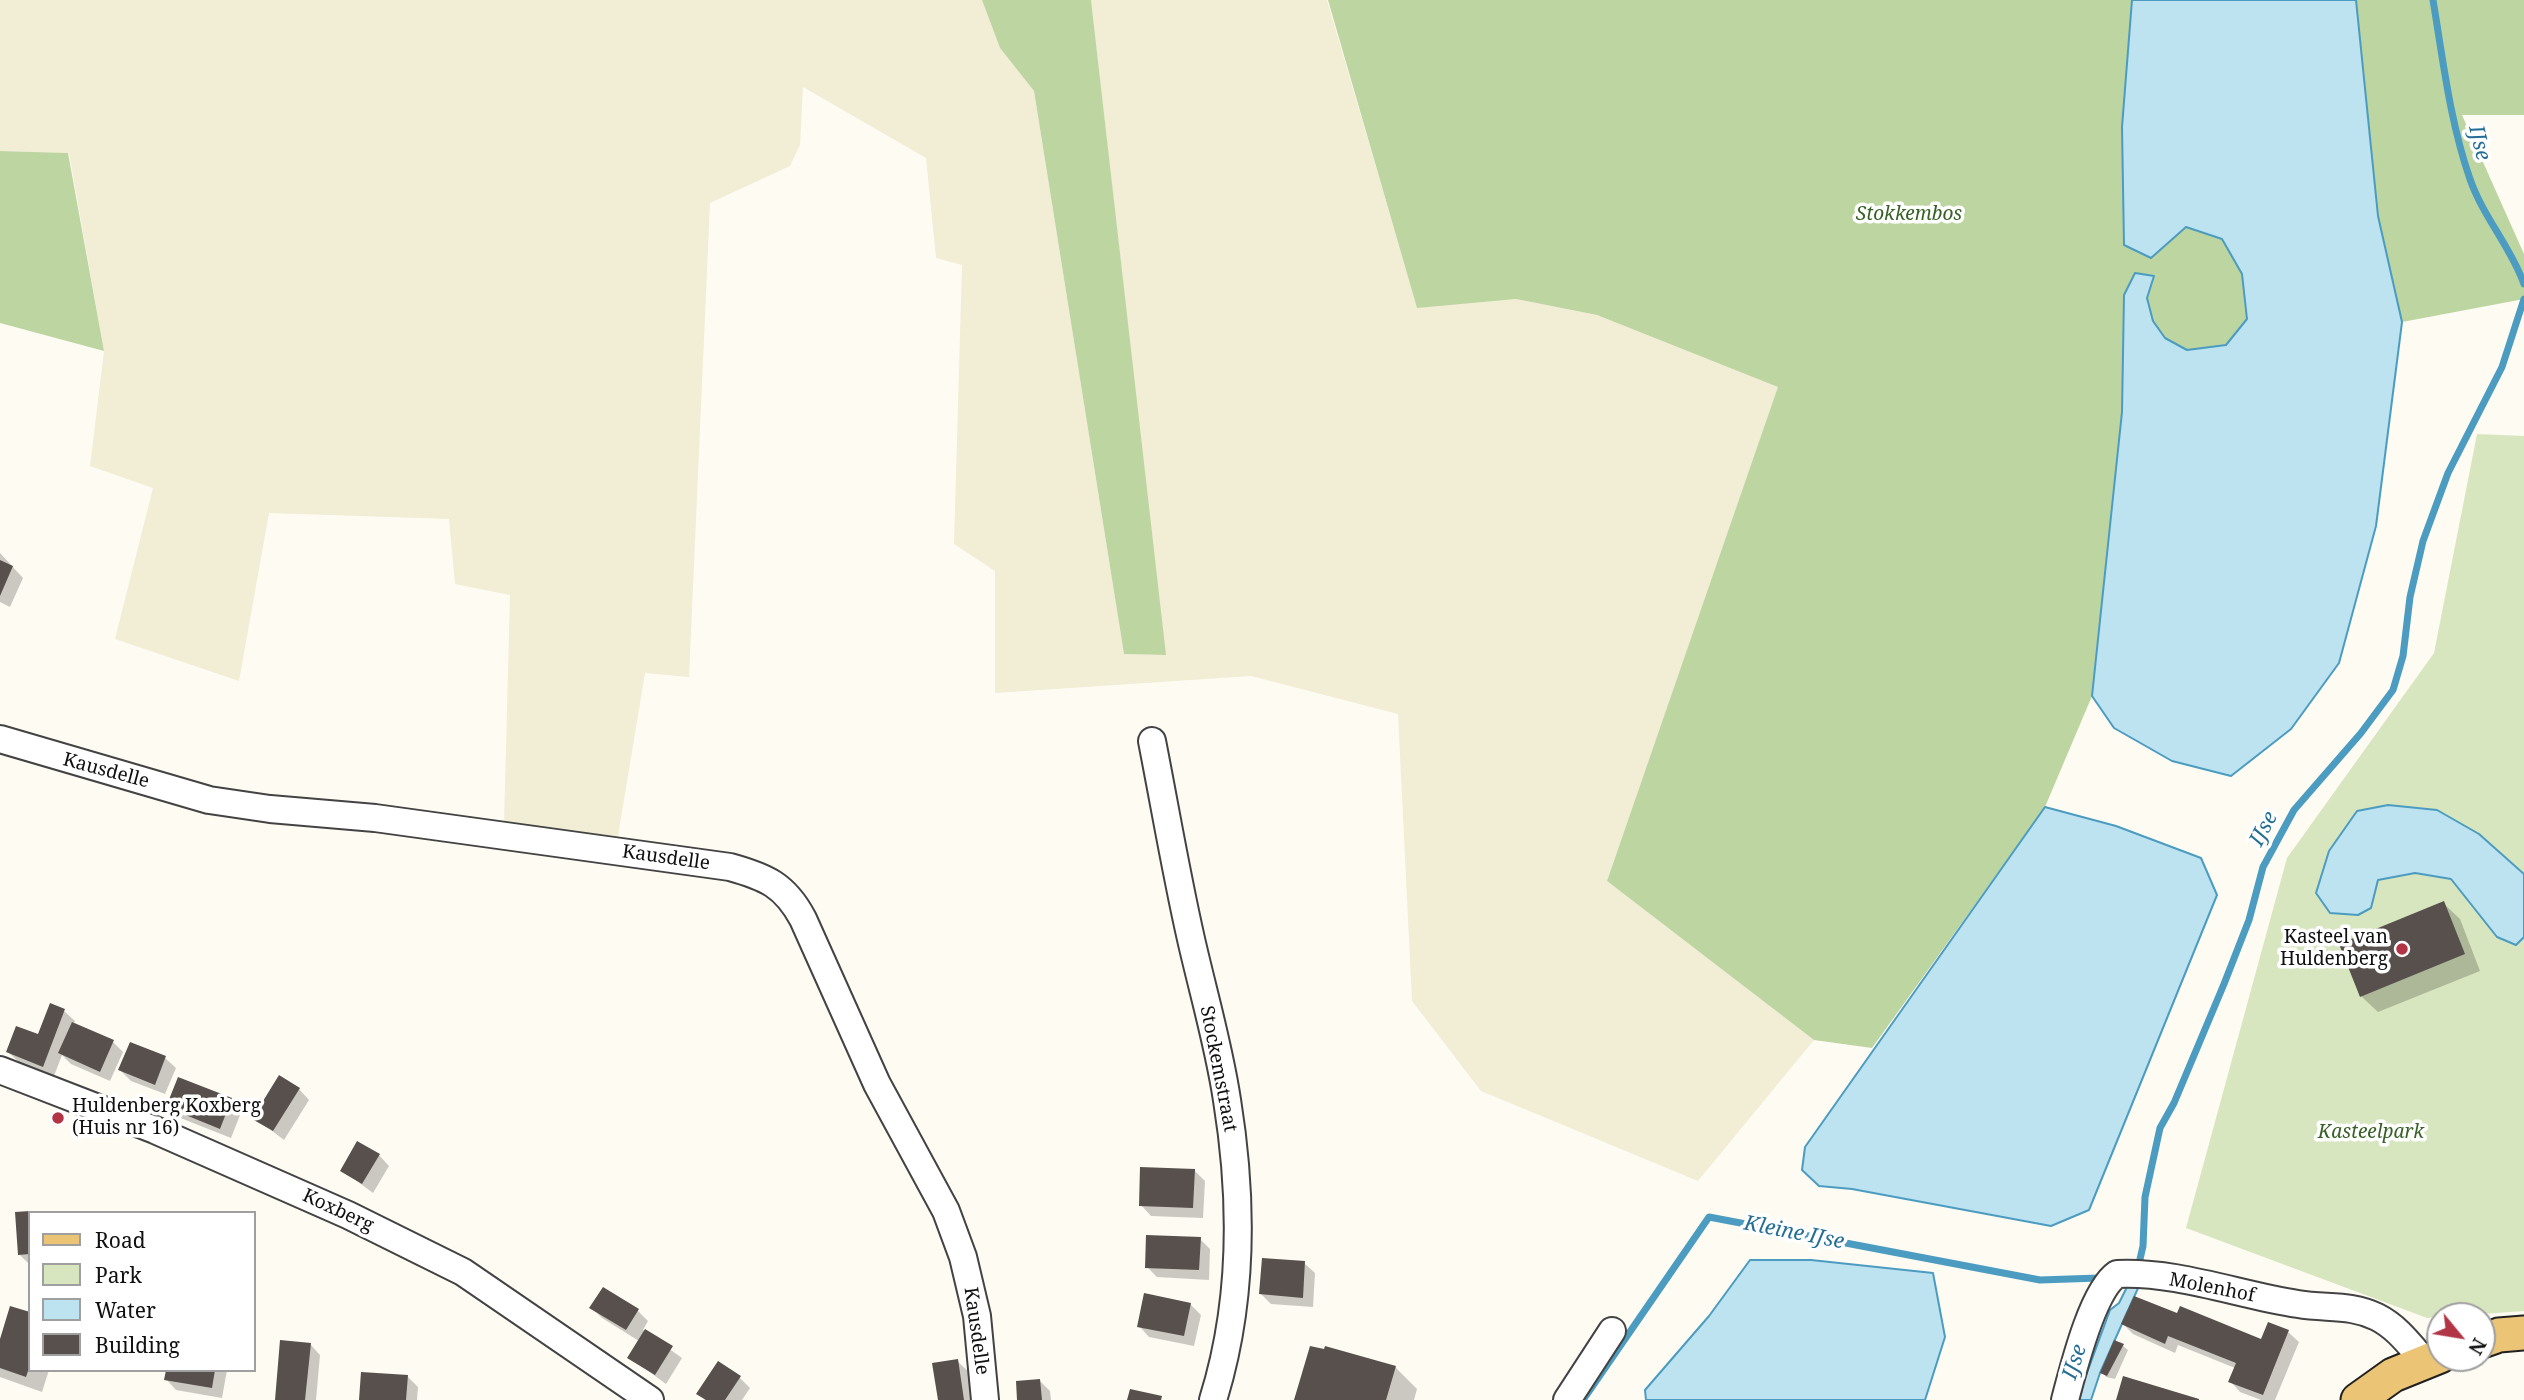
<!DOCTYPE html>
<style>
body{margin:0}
#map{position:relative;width:2524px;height:1400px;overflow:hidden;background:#fefbf3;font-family:"Noto Serif",serif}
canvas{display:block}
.legend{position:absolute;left:28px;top:1211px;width:228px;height:161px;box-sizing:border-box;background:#fff;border:2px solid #9f9f9f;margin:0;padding:9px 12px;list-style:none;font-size:21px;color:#101010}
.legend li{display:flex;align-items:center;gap:14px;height:35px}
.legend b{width:35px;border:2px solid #9f9f9f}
.north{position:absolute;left:2426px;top:1302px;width:70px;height:70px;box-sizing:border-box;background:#fff;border:2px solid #9f9f9f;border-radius:50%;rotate:120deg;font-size:19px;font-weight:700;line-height:28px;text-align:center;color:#101010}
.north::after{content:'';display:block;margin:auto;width:24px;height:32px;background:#b23546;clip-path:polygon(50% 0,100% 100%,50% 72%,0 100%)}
</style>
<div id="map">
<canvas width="2524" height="1400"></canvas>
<ul class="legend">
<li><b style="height:9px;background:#ebc476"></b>Road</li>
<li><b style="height:19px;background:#d7e6bf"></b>Park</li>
<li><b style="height:19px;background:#bde2f0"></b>Water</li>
<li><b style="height:19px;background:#57504d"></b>Building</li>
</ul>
<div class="north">N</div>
</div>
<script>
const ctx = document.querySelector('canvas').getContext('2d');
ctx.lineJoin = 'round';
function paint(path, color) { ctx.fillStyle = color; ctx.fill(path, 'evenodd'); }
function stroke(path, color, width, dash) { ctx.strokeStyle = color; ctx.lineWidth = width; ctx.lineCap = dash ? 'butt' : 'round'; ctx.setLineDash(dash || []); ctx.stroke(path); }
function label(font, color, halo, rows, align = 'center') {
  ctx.font = font + ' "Noto Serif",serif'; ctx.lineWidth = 7; ctx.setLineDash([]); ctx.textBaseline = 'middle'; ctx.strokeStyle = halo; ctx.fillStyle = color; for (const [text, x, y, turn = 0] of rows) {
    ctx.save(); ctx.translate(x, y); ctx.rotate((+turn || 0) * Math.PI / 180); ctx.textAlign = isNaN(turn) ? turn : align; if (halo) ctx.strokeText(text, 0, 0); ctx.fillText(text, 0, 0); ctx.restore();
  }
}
const farmland = new Path2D(`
 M0,0H982L1000,48L1034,91L1124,654L1165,655L1091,0H1327L1417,307L1516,299L1597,315L1779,387L1607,881L1814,1040L1698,1181L1481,1091L1412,1001L1398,714L1251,676L995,693V571L954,544L962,265L936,258L926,158L803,87L800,145L790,166L710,203L689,677L645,673L618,836L504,824L510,595L455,584L449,519L269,513L239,681L115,639L153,488L90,466L104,351L69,153L0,151Z`);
const green = new Path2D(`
 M2477,434L2524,436V1311L2427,1318L2186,1228L2287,858L2434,653Z`);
const forest = new Path2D(`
 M982,0H1091L1166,655L1124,654L1034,91L1000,48Z
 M1328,0H2132L2122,127L2186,227L2222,239L2242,274L2247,319L2226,345L2187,350L2165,338L2153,321L2147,297L2153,276L2135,273L2124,295L2122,412L2092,696L2045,807L1872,1048L1814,1040L1607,881L1778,387L1597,315L1516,299L1417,308Z
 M2356,0H2524V115H2462L2524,254V299L2402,322L2378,216Z
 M0,151L68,153L104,351L0,323Z`);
const water = new Path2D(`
 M2132,0H2356L2378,216L2402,322L2376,526L2339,663L2291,729L2231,776L2172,761L2114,728L2092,696L2122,412L2124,295L2135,273L2154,276L2147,298L2153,321L2165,338L2187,350L2226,345L2247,319L2242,274L2222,239L2186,227L2151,258L2124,245L2122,127Z
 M2388,805L2437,810L2479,834L2524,874V937L2516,945L2497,937L2451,879L2415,873L2378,880L2371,908L2358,915L2330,913L2316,893L2329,851L2357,811Z
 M2045,807L2116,826L2201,858L2217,895L2089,1210L2051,1226L1852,1189L1819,1186L1802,1170L1805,1147Z
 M1750,1260H1811L1933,1273L1945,1337L1925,1400H1646L1645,1390L1709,1316Z
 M2139,1286L2100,1373L2091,1400H2077L2110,1310L2119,1303L2127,1287Z`);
const shadow = new Path2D(`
 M0,553L23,578L10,607L0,602Z
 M2443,903L2460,919L2480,971L2378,1012L2361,996Z
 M51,1006L64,1011L75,1021L73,1025L113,1042L123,1052L110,1081L71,1064L62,1055L54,1076L19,1062L8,1052L39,1036Z
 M165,1058L176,1068L165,1094L131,1081L120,1070Z
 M299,1089L309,1100L284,1140L255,1118Z
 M231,1100L242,1110L231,1138L178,1117L168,1107Z
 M379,1155L389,1166L373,1193L342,1170Z
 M1194,1170L1205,1181L1203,1218L1151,1216L1141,1205Z
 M61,1211L63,1213H34Z
 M30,1213V1265L19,1254Z
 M1200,1239L1210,1249L1209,1280L1157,1277L1147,1267Z
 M1304,1263L1315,1273L1313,1307L1271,1304L1261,1294Z
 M1190,1304L1201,1315L1194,1346L1149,1337L1139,1326Z
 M592,1308L638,1311L648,1321L643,1330L682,1358L666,1384L629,1357L639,1341L602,1318Z
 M30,1314V1370H49L42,1392L0,1377V1345Z
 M2178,1316L2262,1341L2288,1332L2299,1342L2275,1400H2261L2240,1392L2230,1381L2235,1368L2178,1345L2175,1353L2133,1334L2123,1324Z
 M310,1344L320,1355L316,1400H276Z
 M2123,1346L2128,1350L2115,1379L2106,1377L2102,1372Z
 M1312,1348L1395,1367L1417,1389L1414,1400H1294Z
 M957,1361L968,1371L972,1400H940Z
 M168,1370H227L222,1398L176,1390L166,1379Z
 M408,1377L418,1387L417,1400H360Z
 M739,1377L750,1388L742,1400H705L699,1394Z
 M1040,1381L1050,1391L1051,1400H1019Z`);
const stream = new Path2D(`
 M2433,0C2443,60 2450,122 2470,179C2483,217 2511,247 2524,284
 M2138,1268L2143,1246L2145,1197L2160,1128L2174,1103L2224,984L2249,920L2263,867L2294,810L2361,733L2393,690L2403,656L2410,597L2423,541L2448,473L2502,367L2524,299
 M1583,1400L1709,1217L2040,1280L2099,1278`);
const building = new Path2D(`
 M0,560L13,566L0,596Z
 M2444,901L2465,954L2360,997L2339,944Z
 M50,1003L65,1009L43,1067L6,1052L16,1026L38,1034Z
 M72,1022L114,1040L100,1072L58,1053Z
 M130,1042L166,1056L155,1085L118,1070Z
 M279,1075L300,1088L273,1131L252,1119Z
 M178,1077L232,1098L220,1129L166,1107Z
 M357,1141L380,1154L362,1184L340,1171Z
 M1140,1167L1195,1169L1193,1208L1139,1206Z
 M30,1211V1254L18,1255L15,1212Z
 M1146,1235L1201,1237L1199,1270L1145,1268Z
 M1262,1258L1305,1261L1303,1298L1259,1294Z
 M603,1287L639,1309L626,1330L589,1308Z
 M1144,1293L1191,1303L1184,1336L1137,1327Z
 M2134,1296L2177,1313L2180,1306L2261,1339L2268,1322L2289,1330L2263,1395L2228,1382L2236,1363L2168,1336L2165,1344L2121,1324Z
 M10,1306L30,1312V1365L26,1377L0,1368V1339Z
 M645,1329L673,1346L655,1375L627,1358Z
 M280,1340L311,1343L305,1400H275Z
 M2114,1340L2124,1344L2107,1376L2100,1373Z
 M1310,1346L1324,1349L1325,1346L1396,1366L1386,1400H1294Z
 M958,1359L964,1400H938L932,1363Z
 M718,1361L741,1376L725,1400H706L696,1394Z
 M166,1370H215L212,1388L164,1380Z
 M361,1372L408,1375L406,1400H359Z
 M2123,1376L2199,1399V1400H2116Z
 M1040,1379L1042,1400H1017L1016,1381Z
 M1130,1389L1162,1396L1161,1400H1127Z`);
const minor = new Path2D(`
 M0,739L209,800L270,809L375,818L730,867C766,877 785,885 803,919L877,1084L946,1211L963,1257L977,1316L985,1400
 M1152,741C1165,807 1176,873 1191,939C1203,992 1219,1046 1227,1100C1243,1199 1243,1304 1213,1400
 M0,1070L155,1130L348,1215L463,1272L650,1400
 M1567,1400L1612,1331
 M2065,1400C2073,1370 2092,1291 2117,1274C2177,1271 2239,1295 2298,1304C2327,1309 2350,1304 2377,1317C2397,1327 2410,1345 2424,1361`);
const major = new Path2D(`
 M2482,1341L2499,1335L2524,1333
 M2358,1400L2393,1375L2440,1356`);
const markers = [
 [2402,949,7,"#b23546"],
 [58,1118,7,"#b23546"]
];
const parkNames = [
 ["Stokkembos",1909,215],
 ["Kasteelpark",2371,1133]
];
const streetNames = [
 ["Kausdelle",106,771,15],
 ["Kausdelle",666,858,8],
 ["Stockemstraat",1218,1069,79],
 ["Koxberg",338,1211,25],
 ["Molenhof",2212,1288,11],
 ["Kausdelle",976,1331,82]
];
const poiNames = [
 ["Kasteel van",2388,938],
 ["Huldenberg",2388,960],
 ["Huldenberg Koxberg",72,1107,"left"],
 ["(Huis nr 16)",72,1129,"left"]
];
const waterNames = [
 ["IJse",2479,143,76],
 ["IJse",2264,829,-62],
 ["Kleine IJse",1794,1233,11],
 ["IJse",2075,1362,-72]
];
paint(farmland, '#f2edd5');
paint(green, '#d7e6bf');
paint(forest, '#bdd5a0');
paint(water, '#bde2f0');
stroke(water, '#4b9cc0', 2);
paint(shadow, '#0003');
stroke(stream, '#4b9cc0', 7);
paint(building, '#57504d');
stroke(minor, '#434343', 30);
stroke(major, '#212121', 37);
stroke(minor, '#fff', 26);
stroke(major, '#ebc476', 33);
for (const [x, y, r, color] of markers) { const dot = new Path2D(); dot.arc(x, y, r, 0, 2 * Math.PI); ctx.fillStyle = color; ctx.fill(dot); stroke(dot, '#fff', 2.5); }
label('italic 19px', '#376126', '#fff', parkNames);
label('19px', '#101010', '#fff', streetNames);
label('19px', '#101010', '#fff', poiNames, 'right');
label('italic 21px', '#246e96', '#fff', waterNames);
</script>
